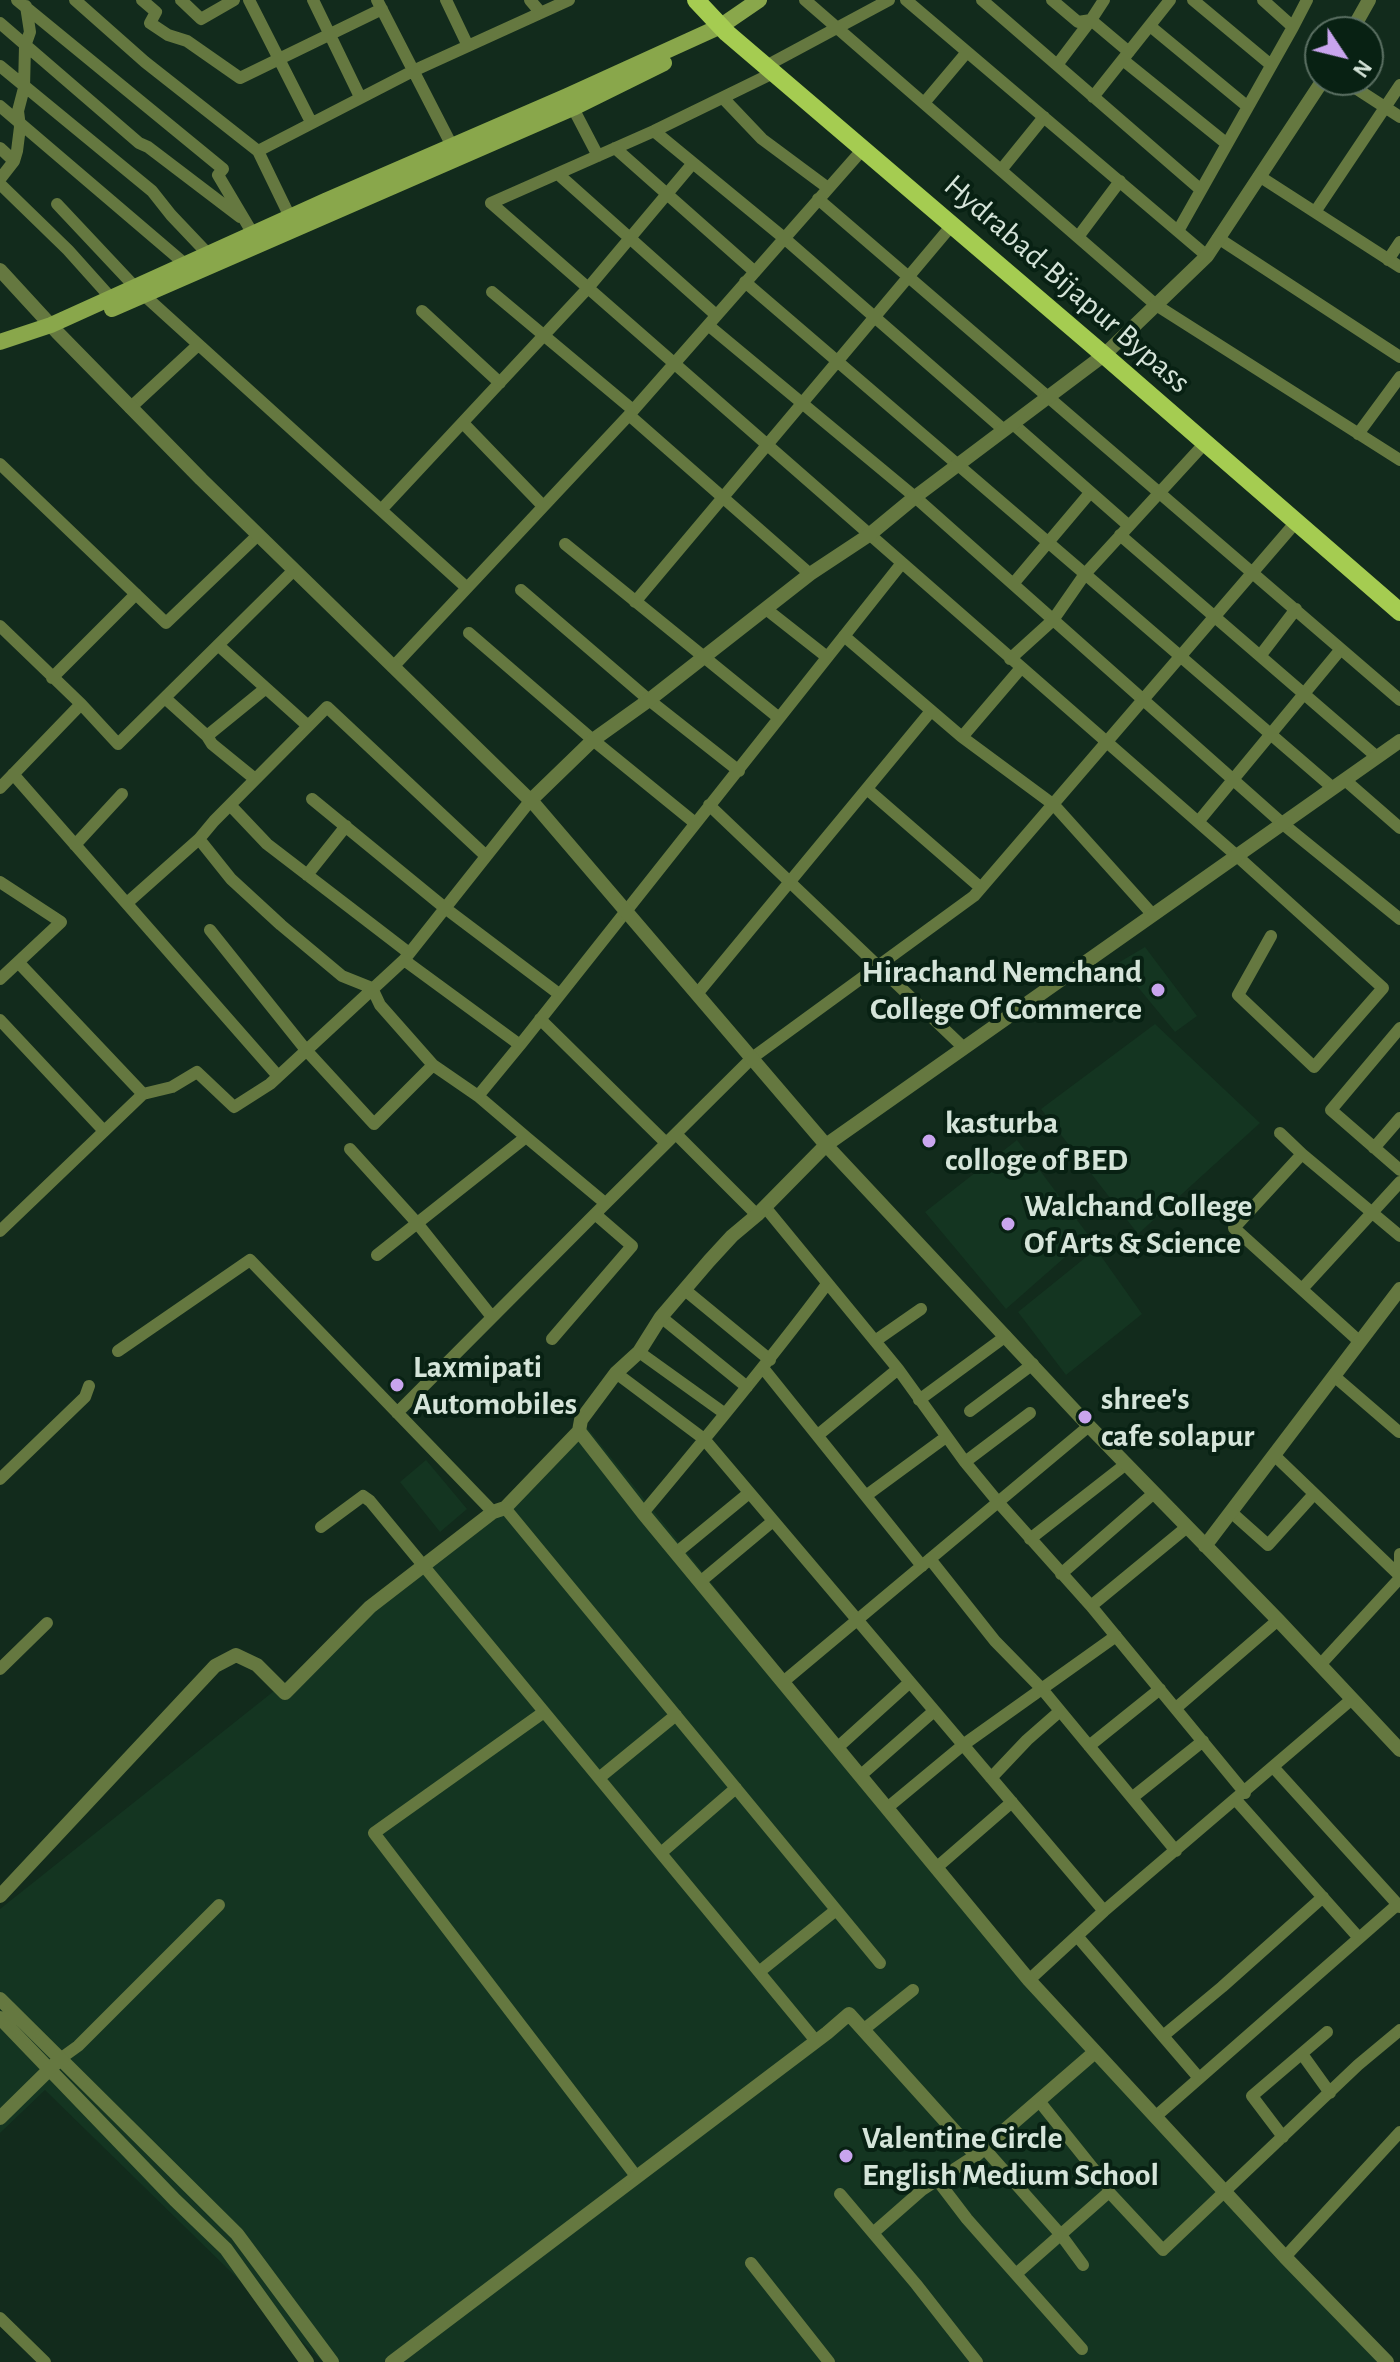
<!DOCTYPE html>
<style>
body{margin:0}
#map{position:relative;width:1400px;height:2362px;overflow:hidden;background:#122b1c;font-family:"Alegreya Sans",sans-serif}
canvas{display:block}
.north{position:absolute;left:1304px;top:16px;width:80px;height:80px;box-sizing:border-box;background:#082113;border:2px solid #5a6f62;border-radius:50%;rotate:125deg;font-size:22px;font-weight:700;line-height:32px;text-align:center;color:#d5e4d9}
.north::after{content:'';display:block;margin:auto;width:28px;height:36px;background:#c9a5ee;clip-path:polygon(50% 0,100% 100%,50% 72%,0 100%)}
</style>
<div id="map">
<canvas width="1400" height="2362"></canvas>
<div class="north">N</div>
</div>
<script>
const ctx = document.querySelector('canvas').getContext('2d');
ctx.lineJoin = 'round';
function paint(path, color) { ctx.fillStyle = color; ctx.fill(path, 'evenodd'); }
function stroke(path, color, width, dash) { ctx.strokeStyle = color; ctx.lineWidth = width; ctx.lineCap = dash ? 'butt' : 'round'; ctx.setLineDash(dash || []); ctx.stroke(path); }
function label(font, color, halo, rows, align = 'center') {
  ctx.font = font + ' "Alegreya Sans",sans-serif'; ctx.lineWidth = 8; ctx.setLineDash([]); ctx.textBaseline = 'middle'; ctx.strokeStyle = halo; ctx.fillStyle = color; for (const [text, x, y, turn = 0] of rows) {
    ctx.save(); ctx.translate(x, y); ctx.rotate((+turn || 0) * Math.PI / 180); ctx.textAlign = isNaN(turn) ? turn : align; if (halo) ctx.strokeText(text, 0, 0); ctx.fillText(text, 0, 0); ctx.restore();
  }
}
const built = new Path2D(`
 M1145,947L1197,1016L1175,1032L1118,963Z
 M1155,1024L1260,1123L1138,1234L1041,1109Z
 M1017,1140L1089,1236L1006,1309L925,1212Z
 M1096,1249L1142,1314L1066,1375L1018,1312Z
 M581,1420L1029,1980L1383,2362H323L45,2090L0,2133V1909L504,1508Z
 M426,1460L467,1509L440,1532L400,1482Z`);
const minor = new Path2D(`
 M17,0L223,169L218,175L253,234
 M75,0L145,62L258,151L290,217
 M142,0L156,12L150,23L168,35L187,41L240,78L382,9
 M181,0L201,19L234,0
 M249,0L311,122
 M313,0L360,97
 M377,0L452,146
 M446,0L468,46
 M530,0L541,13
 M805,0L1156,305L1400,460
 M906,0L1207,256
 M982,0L1201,190
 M1052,0L1078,22L1091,20L1104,0
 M1193,0L1271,65
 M0,23L139,143L148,147L240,217
 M1150,26L1248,107
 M1293,27L1307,0
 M1123,60L1227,144
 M1057,65L1091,20L1129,52
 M0,66L152,191L171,215L208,254
 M766,66L889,0
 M773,73L654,131L491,203L1237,856L1383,988L1314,1067L1238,995L1271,936
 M1343,80L1400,117
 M1093,97L1170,0
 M723,98L762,139L828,188
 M924,103L967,52
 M0,106L185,264
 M573,108L598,156
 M654,131L784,238L1004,430
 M0,148L14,161
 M615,148L755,272
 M258,151L413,71L569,0
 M1001,170L1044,117
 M558,174L716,315
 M1259,176L1400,267
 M0,179L14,161L17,151L20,127L18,111L24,88L25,46L30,32L26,6
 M0,184L68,250L111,298
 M818,199L1400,700
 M57,204L135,287L467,588
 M1315,212L1400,85
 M1178,231L1293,27L1263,0
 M1078,237L1120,181
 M1218,238L1400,357
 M1388,260L1400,242
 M745,282L1085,574L1205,443
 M492,292L633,410
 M422,311L500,383
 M708,325L915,497L1283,824L1400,919
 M130,408L198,345
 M629,415L810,574
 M463,423L543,506
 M1013,424L1129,526
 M1358,434L1400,377
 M0,464L166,623L258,535
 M381,510L588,288L693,163
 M1120,535L1377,757
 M565,544L779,718
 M1013,584L1089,494
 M521,590L649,700L739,771
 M635,602L952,225
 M766,609L827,657
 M0,626L81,704L118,744L294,570
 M469,633L593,740L695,823
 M844,636L962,737L1021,668
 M218,645L308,726
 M1260,656L1296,609
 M1010,659L1053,620L1085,574L1333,788
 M393,667L629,415L863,149
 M52,678L136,594
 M165,698L207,736L212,744L255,779
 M207,736L266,688
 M962,737L1054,805L1153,915
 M13,774L278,1076
 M1345,780L1400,828
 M0,788L81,704
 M867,789L981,888
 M312,799L445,908L559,994
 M230,805L267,844L409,953
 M709,805L964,1048
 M1198,822L1341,649
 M199,839L231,879L281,925L342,976L372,988L380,1005L433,1065L478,1096L526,1137L377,1255
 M75,845L122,794
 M307,875L346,826
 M0,882L61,922L0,979
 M127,903L199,839L214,821L327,707L486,856
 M210,930L306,1050L374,1124L433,1065
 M404,960L520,1045L902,563
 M18,962L143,1094
 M697,994L931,711
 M540,1019L666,1143
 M0,1020L104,1131
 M1400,1028L1331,1110L1400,1170
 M478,1096L520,1045
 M1280,1133L1302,1154
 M676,1134L757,1215
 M526,1137L605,1203
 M1374,1148L1400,1118
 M350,1149L417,1223L492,1317
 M765,1207L898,1369L965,1462L998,1502L1091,1606L1245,1793
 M0,1231L143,1094L172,1087L197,1072L234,1107L270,1084L404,960L530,801
 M1302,1289L1400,1182
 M685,1290L770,1360
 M661,1317L747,1387
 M552,1339L632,1246L595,1214L752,1058L974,896L1296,522
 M875,1341L921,1309
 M1360,1342L1234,1228L1302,1154L1400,1236
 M118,1351L250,1260L493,1512
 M639,1352L724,1413
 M763,1368L922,1566
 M616,1373L704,1439L1104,1911
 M1334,1376L1399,1432
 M919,1400L1006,1336
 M970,1411L1033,1364
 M397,1413L595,1214
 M818,1435L898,1369
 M1274,1455L1400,1576
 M965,1462L1030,1413
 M0,1479L85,1397L89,1386
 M867,1495L946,1437
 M505,1508L880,1963
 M1231,1512L1268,1545L1314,1494
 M643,1513C706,1438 768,1363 827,1284
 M321,1527L363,1496L370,1501L816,2041
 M1030,1539L1126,1464
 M676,1553L749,1493
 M1400,1554V1569
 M930,1559L995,1641L1042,1689L1176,1851
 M1061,1574L1154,1493
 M700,1582L773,1521
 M1091,1606L1187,1527
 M1320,1665L1400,1578
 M0,1669L47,1623
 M783,1682L1089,1426
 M1176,1708L1278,1620
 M544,1712L374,1833L636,2176
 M1089,1746L1160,1689
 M837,1748L910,1682
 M1274,1768L1400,1907
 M860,1776L934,1711
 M599,1778L676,1715
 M991,1778L1027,1740L1060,1711
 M1133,1797L1203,1741
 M1236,1800L1359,1938
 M887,1808L963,1745L1116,1636
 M661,1853L736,1788
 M936,1868L1012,1802
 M1077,1936L1199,2078
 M759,1972L836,1910
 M1029,1980L1104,1911L1352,1699
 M863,2030L913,1990
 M1163,2036L1222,1987L1323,1897
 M1302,2054L1330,2093
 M60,2059L78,2046L219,1905
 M1039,2101L1108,2187L1109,2192L1163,2250L1358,2065L1400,2030
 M1155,2117L1398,1904
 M1283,2137L1252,2096L1327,2032
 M984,2148L1061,2235L1083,2265
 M938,2181L967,2219L1082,2349
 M840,2194L916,2284L977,2362
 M873,2233L922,2190L976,2155
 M1285,2257L1400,2132
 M751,2263L829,2362
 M1016,2274L1109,2192
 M0,2318L45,2362`);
const tertiary = new Path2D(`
 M1351,32L1369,0
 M0,270L57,332L201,479L536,806L826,1145L1089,1426L1278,1620L1400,1750
 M530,801L593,740L649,700L810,574L869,535L915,497L1104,355L1207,256L1323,80
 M579,1431L643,1513L1029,1980L1285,2257L1387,2362
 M1205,1546L1400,1289
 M0,1896L215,1666L236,1655L257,1665L285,1693L370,1607L493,1512L505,1508L579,1431L581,1420L616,1373L639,1352L661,1317L709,1261L732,1236L757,1215L826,1145L1400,741
 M0,1999L237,2234L332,2362
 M0,2018L175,2200L226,2249L307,2362
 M0,2118L57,2062
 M392,2362L827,2033L849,2014L976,2155L1095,2052`);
const secondary = new Path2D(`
 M112,309L573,108L664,63
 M0,342L51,325L325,201L567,96L721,26L759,0`);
const primary = new Path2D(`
 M696,0L727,33L1104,355L1400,612`);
const markers = [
 [1158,990,8,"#c9a5ee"],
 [929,1141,8,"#c9a5ee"],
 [1008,1224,8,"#c9a5ee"],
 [397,1385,8,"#c9a5ee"],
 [1085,1417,8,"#c9a5ee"],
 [846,2156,8,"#c9a5ee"]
];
const streetNames = [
 ["Hydrabad-Bijapur Bypass",1067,284,41]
];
const poiNames = [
 ["Hirachand Nemchand",1142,972,"right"],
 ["College Of Commerce",1142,1009,"right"],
 ["kasturba",945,1123],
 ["colloge of BED",945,1160],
 ["Walchand College",1024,1206],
 ["Of Arts & Science",1024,1243],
 ["Laxmipati",413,1367],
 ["Automobiles",413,1404],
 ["shree's",1101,1399],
 ["cafe solapur",1101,1436],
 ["Valentine Circle",862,2138],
 ["English Medium School",862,2175]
];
paint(built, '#143521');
stroke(minor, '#657840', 12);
stroke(tertiary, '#657840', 14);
stroke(secondary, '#89a74b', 16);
stroke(primary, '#a5cc51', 18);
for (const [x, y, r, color] of markers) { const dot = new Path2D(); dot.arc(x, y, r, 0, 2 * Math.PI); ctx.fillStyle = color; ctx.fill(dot); stroke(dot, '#082113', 3); }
label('32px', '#d5e4d9', '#082113', streetNames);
label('bold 32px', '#d5e4d9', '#082113', poiNames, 'left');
</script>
